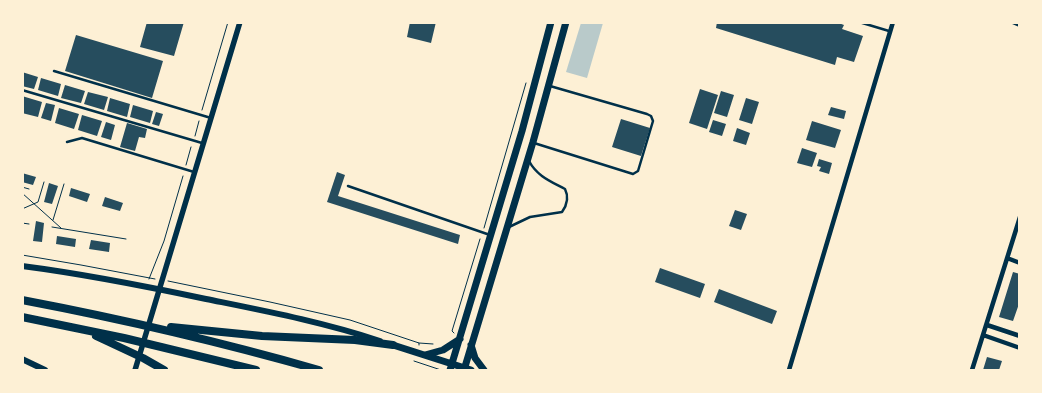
<!DOCTYPE html>
<style>
body{margin:0}
#map{position:relative;width:1042px;height:393px;overflow:hidden;background:#fdf0d5;font-family:Signika,sans-serif}
canvas{display:block}
.frame{position:absolute;inset:0;border:24px solid #fdf0d5;pointer-events:none}
</style>
<div id="map">
<canvas width="1042" height="393"></canvas>
<div class="frame"></div>
</div>
<script>
const ctx = document.querySelector('canvas').getContext('2d');
ctx.lineJoin = 'round';
function paint(path, color) { ctx.fillStyle = color; ctx.fill(path, 'evenodd'); }
function stroke(path, color, width, dash) { ctx.strokeStyle = color; ctx.lineWidth = width; ctx.lineCap = dash ? 'butt' : 'round'; ctx.setLineDash(dash || []); ctx.stroke(path); }
const green = new Path2D(`
 M581,23H603L587,78L566,72Z`);
const building = new Path2D(`
 M147,22H184L174,56L140,47Z
 M410,22H436L431,43L407,37Z
 M717,22H836L844,25L842,29L863,36L854,62L837,57L835,65L716,28Z
 M76,35L163,61L152,98L65,71Z
 M22,72L38,77L34,89L22,86Z
 M41,78L61,84L58,96L38,90Z
 M65,85L85,91L81,103L61,98Z
 M700,89L718,95L707,129L689,123Z
 M721,91L734,95L727,117L714,113Z
 M88,92L108,97L104,110L84,104Z
 M22,96L42,102L38,117L22,113Z
 M110,98L130,104L127,117L107,111Z
 M746,98L759,102L752,124L739,120Z
 M46,103L55,105L51,121L41,118Z
 M133,105L153,111L150,123L130,117Z
 M831,107L846,111L844,119L828,115Z
 M59,108L79,114L74,129L55,123Z
 M156,112L163,114L159,126L152,124Z
 M82,115L102,121L97,136L78,130Z
 M621,119L650,128L641,156L612,147Z
 M713,120L726,124L722,136L709,132Z
 M812,121L841,130L835,148L806,140Z
 M106,122L115,125L111,140L101,137Z
 M127,123L147,129L145,138L139,137L135,151L120,147Z
 M737,128L750,133L746,145L733,141Z
 M802,148L817,153L812,167L797,163Z
 M819,159L832,163L829,174L819,171L821,167L817,166Z
 M337,172L345,175L338,196L460,235L458,244L327,202Z
 M22,173L36,177L33,185L22,182Z
 M49,183L58,186L52,204L44,202Z
 M71,188L90,194L87,202L69,196Z
 M105,197L123,203L120,211L102,206Z
 M735,210L747,214L741,230L729,226Z
 M36,221L44,223L42,242L33,241Z
 M57,236L76,239L75,247L56,244Z
 M91,240L110,243L109,252L89,249Z
 M660,268L705,284L700,298L655,282Z
 M1013,272L1020,274V301L1013,321L999,317Z
 M719,289L777,311L772,324L714,302Z
 M987,357L1002,361L999,370H983Z`);
const path = new Path2D(`
 M202,110L228,22
 M195,136L199,121
 M186,165L191,147
 M22,187L29,189
 M22,193L61,228
 M22,209L38,202L44,182
 M53,220L64,184
 M22,223L29,224
 M52,227L126,239
 M484,228L526,83
 M22,255L81,265L155,279
 M149,279L164,241L183,176
 M168,281L270,302L350,320L419,343V345
 M454,333L452,331L480,239
 M419,343L433,344
 M414,361L441,370`);
const service = new Path2D(`
 M859,22L889,31
 M54,71L211,118
 M22,90L202,143
 M67,142L82,138L194,172
 M534,143L633,174L638,171L653,121L651,116L647,114L550,86
 M348,186L490,235
 M509,227L530,217L562,212C567,205 569,197 565,189C550,181 537,176 529,161`);
const minor = new Path2D(`
 M1013,22L1020,25
 M1007,258L1020,263
 M987,325L1020,336
 M983,335L1020,348
 M789,370L893,22
 M972,370L1020,217`);
const tertiary = new Path2D(`
 M135,370L240,22`);
const secondary = new Path2D(`
 M22,266C84,274 145,286 206,299C265,311 323,322 380,341
 M22,359L45,370`);
const primary = new Path2D(`
 M393,345L471,370
 M471,345L475,358L484,370
 M425,355L443,350L460,339
 M450,370L522,131L551,22
 M464,370L533,142L566,22`);
const motorway = new Path2D(`
 M22,300C122,319 221,342 319,370
 M22,317L124,338L256,370
 M171,327L262,336L355,340L393,345
 M96,336L143,358L164,370`);
paint(green, '#b9caca');
paint(building, '#264d5e');
stroke(path, '#003049', 1);
stroke(service, '#003049', 2.5);
stroke(minor, '#003049', 4.5);
stroke(tertiary, '#003049', 5.5);
stroke(secondary, '#003049', 6);
stroke(primary, '#003049', 7);
stroke(motorway, '#003049', 8);
</script>
